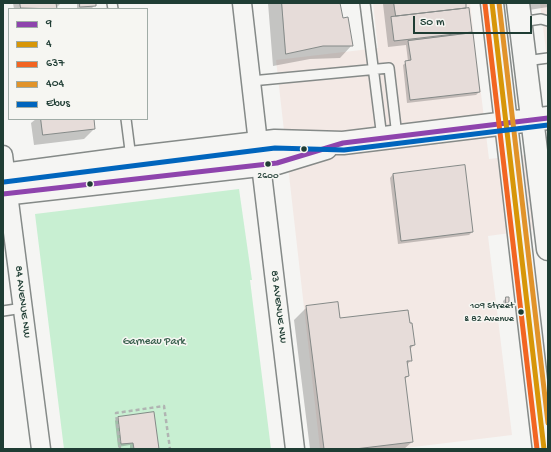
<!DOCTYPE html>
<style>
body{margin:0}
#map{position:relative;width:551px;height:452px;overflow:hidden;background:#f5f5f3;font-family:"Gochi Hand",sans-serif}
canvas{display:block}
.frame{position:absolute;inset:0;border:4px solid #1f3d34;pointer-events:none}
.legend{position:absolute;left:8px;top:8px;width:140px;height:112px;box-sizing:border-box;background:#f6f6f2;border:1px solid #a0aca6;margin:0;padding:5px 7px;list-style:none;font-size:12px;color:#1f3d34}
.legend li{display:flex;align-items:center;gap:8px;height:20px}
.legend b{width:20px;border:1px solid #a0aca6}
.scale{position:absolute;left:413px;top:16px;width:119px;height:18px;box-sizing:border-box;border:2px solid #1f3d34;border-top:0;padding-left:5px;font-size:12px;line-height:14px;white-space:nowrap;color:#1f3d34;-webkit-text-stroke:3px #f6f6f2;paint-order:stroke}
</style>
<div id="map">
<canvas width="551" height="452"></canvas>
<div class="frame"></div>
<ul class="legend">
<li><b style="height:5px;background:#8e44ad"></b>9</li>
<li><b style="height:5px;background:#d79608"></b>4</li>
<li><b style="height:5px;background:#f26522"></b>637</li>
<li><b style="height:5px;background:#e1932a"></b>404</li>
<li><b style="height:5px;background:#0065bd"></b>Ebus</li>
</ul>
<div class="scale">50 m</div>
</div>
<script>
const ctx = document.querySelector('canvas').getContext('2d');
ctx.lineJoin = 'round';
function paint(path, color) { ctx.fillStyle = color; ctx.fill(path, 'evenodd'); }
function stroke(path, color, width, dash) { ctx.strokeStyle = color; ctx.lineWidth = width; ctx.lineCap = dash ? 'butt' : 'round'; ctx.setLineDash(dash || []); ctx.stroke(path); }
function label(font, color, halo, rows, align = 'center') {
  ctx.font = font + ' "Gochi Hand",sans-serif'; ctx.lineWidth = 3; ctx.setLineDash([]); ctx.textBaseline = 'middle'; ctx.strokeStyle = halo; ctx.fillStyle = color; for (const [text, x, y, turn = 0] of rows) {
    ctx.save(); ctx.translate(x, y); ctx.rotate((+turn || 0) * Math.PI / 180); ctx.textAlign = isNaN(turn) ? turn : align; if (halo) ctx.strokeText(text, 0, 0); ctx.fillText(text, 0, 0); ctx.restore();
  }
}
const built = new Path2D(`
 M373,3H470L489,159L548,152V228L488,236L512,435L397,449H320L276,60L378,48Z
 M540,3H548V66L540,4Z`);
const green = new Path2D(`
 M239,189L252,280H250L271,449H64L35,214Z`);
const shadow = new Path2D(`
 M13,3H61L55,9H14Z
 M77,3H95V5L92,8L77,9Z
 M268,3H339L342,19L352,45L340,58L310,59L273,66Z
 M384,3H465V8L463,10L471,32L468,35L479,92L476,95L407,103L403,65L408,61L406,45L388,47L383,4Z
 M528,3H548V7L529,10Z
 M36,119H93L94,129L84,139L34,145L31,123Z
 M393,174L472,232L469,235L398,244L390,178Z
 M506,298H508V302L503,305V301Z
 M307,307L339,320L414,345L410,349L411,360L407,365L408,376L404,380L412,442L404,449H310L294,320Z
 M118,417L158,449H130V445L118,447L115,421Z`);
const building = new Path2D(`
 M20,3H56L57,9L21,8Z
 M80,3H96V6L80,7Z
 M282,3H340L343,18L348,17L353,46H323L286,54Z
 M394,3H466V8L396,16Z
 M469,8L472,32L394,41L391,17Z
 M473,33L480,92L410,100L405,61L411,60L408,41Z
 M41,119H94L95,129L43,135Z
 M465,165L473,232L401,241L393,174Z
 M506,297H509V302L506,303Z
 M338,302L340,318L408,310L410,323H412L415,345L410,346L412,361H407L409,376L405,377L413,442L355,449H324L306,306Z
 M154,412L159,449H134L133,443L121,444L118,417Z`);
const path = new Path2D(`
 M120,449L116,413L164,406L170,449`);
const service = new Path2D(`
 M112,3L113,9
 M365,3L382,138
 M521,22L541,19L548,21
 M525,61L548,58
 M251,81L389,68L397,136
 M126,119L131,158
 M3,311L23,308`);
const minor = new Path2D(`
 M242,3L258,143
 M3,155L41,449
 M261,165L295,449`);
const secondary = new Path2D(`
 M492,3L544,449
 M518,3L548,249
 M3,175L131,158L275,141L343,143L548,118
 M3,194L277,163L326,148`);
const bus1 = new Path2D(`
 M3,194L277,163L343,143L548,118`);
const bus2 = new Path2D(`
 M492,3L544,449`);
const bus3 = new Path2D(`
 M485,4L537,449`);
const bus4 = new Path2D(`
 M499,3L548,423`);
const bus5 = new Path2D(`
 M4,182L275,148L344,150L548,125`);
const markers = [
 [304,149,3.5,"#1f3d34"],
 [268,164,3.5,"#1f3d34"],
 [90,184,3.5,"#1f3d34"],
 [521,312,3.5,"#1f3d34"]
];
const busNames = [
 ["2600",268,176],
 ["109 Street",514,306,"right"],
 ["& 82 Avenue",514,319,"right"]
];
const streetNames = [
 ["84 AVENUE NW",22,302,83],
 ["83 AVENUE NW",278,307,83]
];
const parkNames = [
 ["Garneau Park",154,342]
];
paint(built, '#f3e9e5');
paint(green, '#c8efd2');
paint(shadow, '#0003');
paint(building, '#e6dcd9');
stroke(building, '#858a88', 1);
stroke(service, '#858a88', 12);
stroke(minor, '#858a88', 21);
stroke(secondary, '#858a88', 25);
stroke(path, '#b0b4b2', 2.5, [4, 3]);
stroke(service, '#f5f5f3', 9);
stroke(minor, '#f5f5f3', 18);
stroke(secondary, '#f5f5f3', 22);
stroke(bus1, '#8e44ad', 5);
stroke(bus2, '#d79608', 5);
stroke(bus3, '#f26522', 5);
stroke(bus4, '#e1932a', 5);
stroke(bus5, '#0065bd', 5);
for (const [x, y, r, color] of markers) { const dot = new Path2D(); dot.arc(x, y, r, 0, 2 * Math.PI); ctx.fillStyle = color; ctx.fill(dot); stroke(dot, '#f6f6f2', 1.5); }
label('10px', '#1f3d34', '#f6f6f2', busNames);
label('11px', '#1f3d34', '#f6f6f2', streetNames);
label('11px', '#39604e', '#f6f6f2', parkNames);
</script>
